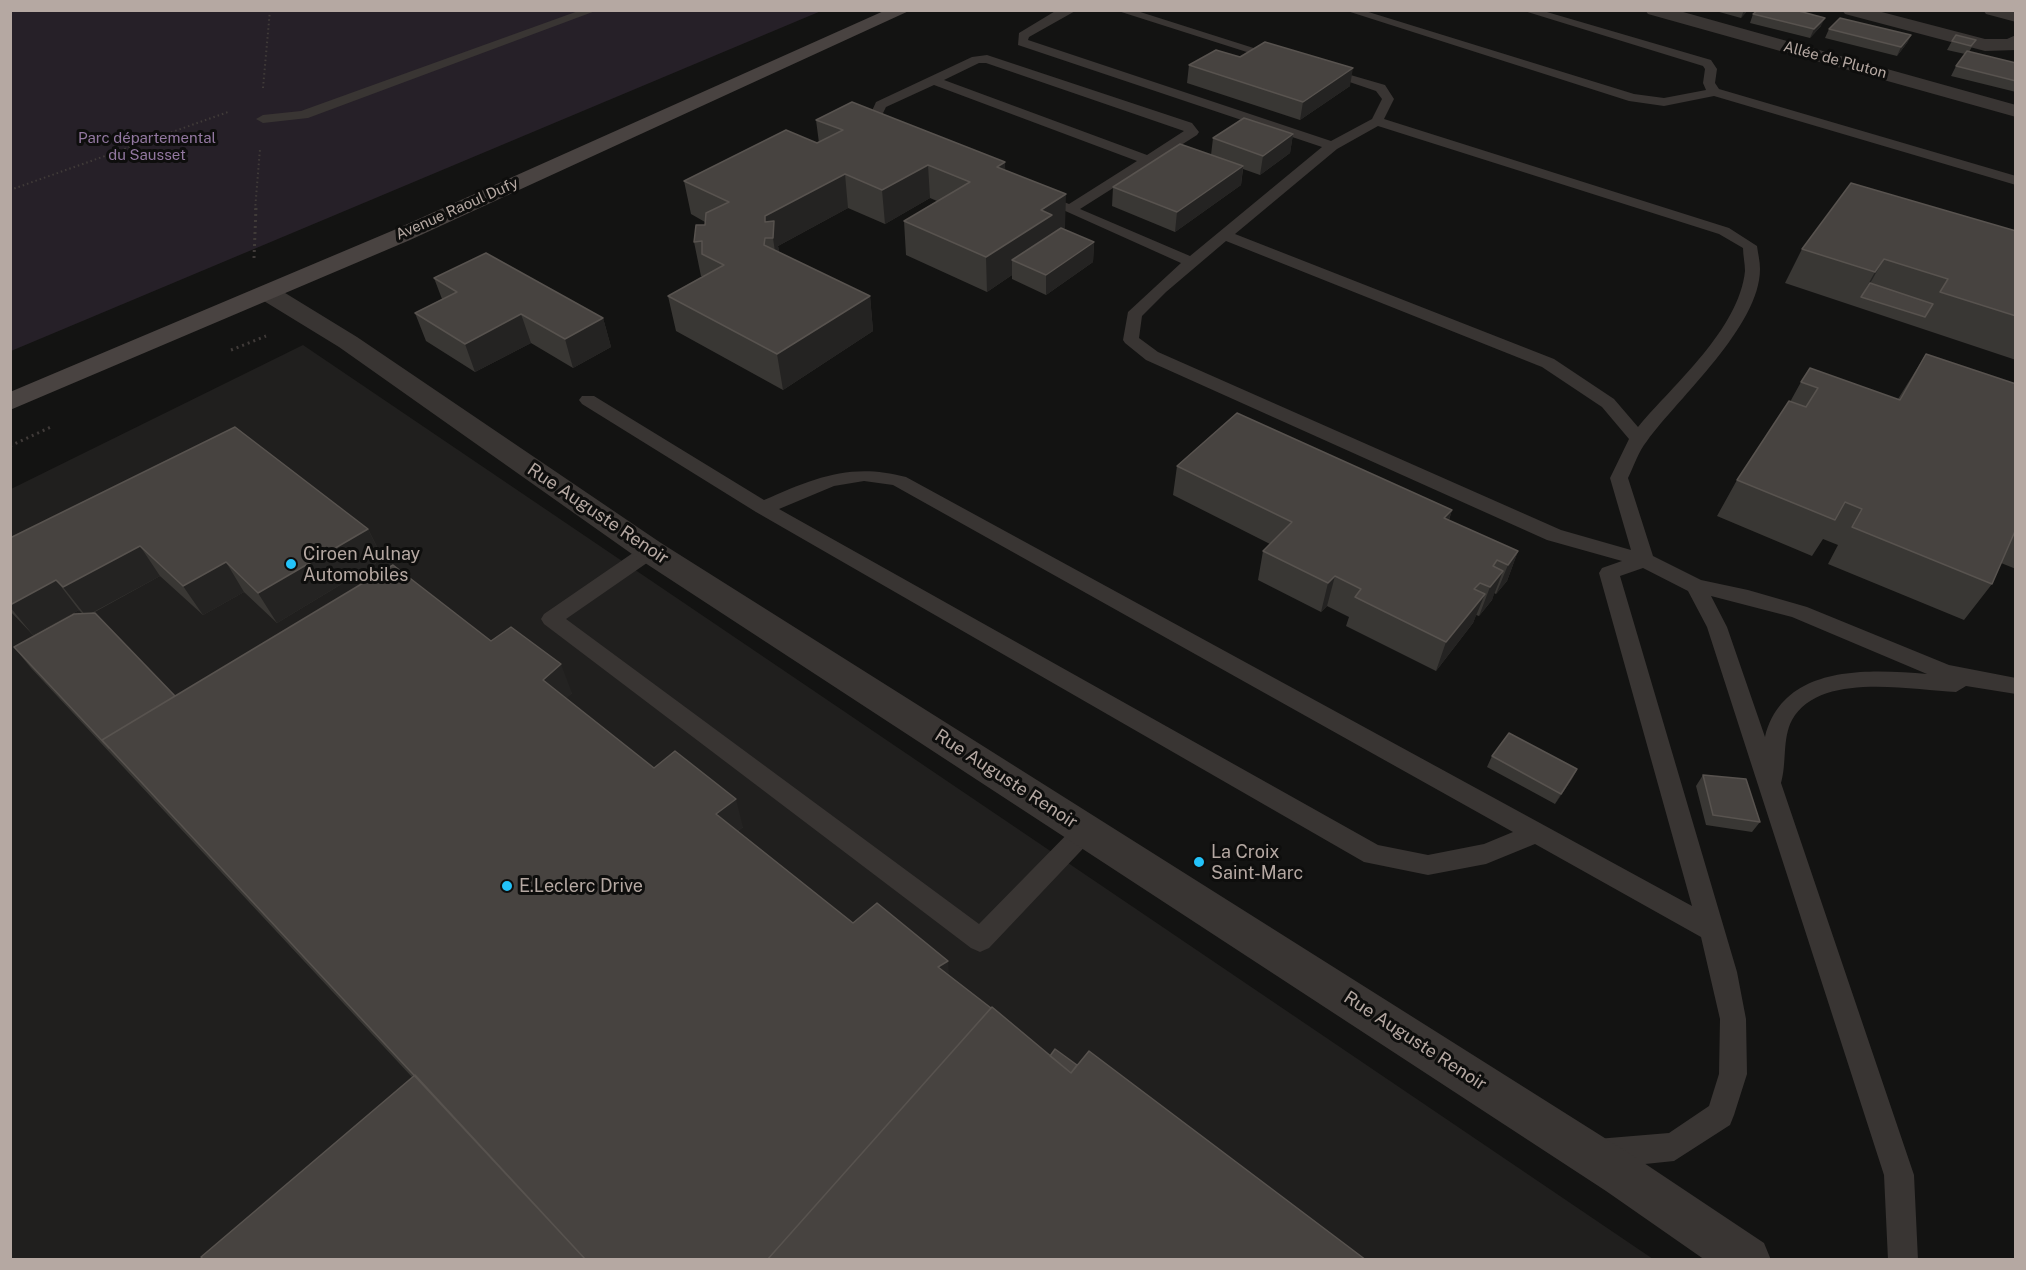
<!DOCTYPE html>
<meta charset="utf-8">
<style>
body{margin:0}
#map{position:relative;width:2026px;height:1270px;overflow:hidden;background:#131312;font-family:"Public Sans",sans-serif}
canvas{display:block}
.frame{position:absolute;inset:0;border:12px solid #b5a8a2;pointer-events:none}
</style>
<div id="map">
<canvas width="2026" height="1270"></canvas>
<div class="frame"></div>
</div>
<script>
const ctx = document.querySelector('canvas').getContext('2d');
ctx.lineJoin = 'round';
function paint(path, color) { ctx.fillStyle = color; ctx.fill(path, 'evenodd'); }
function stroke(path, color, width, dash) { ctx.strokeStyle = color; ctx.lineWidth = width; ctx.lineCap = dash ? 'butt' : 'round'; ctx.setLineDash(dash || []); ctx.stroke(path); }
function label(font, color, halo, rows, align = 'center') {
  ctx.font = font + ' "Public Sans",sans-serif'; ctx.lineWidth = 6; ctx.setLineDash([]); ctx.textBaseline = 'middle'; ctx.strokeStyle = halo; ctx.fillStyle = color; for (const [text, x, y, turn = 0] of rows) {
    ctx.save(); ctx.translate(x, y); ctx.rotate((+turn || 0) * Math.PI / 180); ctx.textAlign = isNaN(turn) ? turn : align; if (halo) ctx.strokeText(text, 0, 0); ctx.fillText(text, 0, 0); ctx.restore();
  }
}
const built = new Path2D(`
 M303,345L1653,1259L11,1260V489Z`);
const green = new Path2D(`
 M11,11H821L11,351Z`);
const pathFar1 = new Path2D(`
 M263,88L270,10
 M10,190L228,112
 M255,210L260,149`);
const path = new Path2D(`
 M254,258L256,208
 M231,350L266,336
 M10,446L53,426`);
const lane = new Path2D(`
 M581,10H598L308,118L263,123L256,119L263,115L301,111Z
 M1057,10H1077L1029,37L1028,40L1331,141L1372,119L1382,99L1376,91L1317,71L1323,67L1385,85L1394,99L1384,119L1729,228L1757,246C1758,254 1760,261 1760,269C1760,326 1679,397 1647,441C1638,452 1634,466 1628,478L1653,556L1701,580L1748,590L1807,607L1949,665L2016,678V694L1966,686L1956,692C1911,690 1819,671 1792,720C1782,739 1787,763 1781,783L1914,1175L1918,1260H1888L1884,1175L1707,627L1688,591L1643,568L1620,576L1737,972L1746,1019L1747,1074L1734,1115L1730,1125L1674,1161L1597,1169L1587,1164L1582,1154L1587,1144L1597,1139L1669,1133L1709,1106L1719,1074L1720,1019L1701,937L1535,844L1486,864L1428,875L1364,862L756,512L582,404L579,400L582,396H594L764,500C814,478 851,462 906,477L1692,906L1599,573L1602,568L1622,561L1547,540L1146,360L1125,343L1123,340L1128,312L1181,263L1032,196L1039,192L1069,204L1137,161L934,85L886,107L883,113L886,124L898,129V135H888L873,126L871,113L876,102L972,57L987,55L1192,123L1199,132L1197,135L1080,209L1190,256L1322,147L1018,45L1019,33ZM979,63H986L1184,131L1147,155L944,80ZM1378,126L1719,234L1743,248C1743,255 1745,264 1745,271C1739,329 1674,384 1638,427L1614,399L1554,359L1235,234L1337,149ZM1226,241L1542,367L1602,407L1629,439L1610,478L1631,550L1561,530L1158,352L1139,338L1142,316L1166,292ZM864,481L893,485L1513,832L1484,844L1428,855L1378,845L779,509L834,486ZM1711,596L1792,617L1927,674C1868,669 1783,664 1765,737L1727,627Z
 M1115,10H1134L1285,58L1275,61Z
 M1344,10H1362L1634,94L1664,98L1706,90L1703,83L1705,69L1703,66L1521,10H1540L1711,60L1717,69L1715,83L1719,89L2016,176V185L1714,96L1664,106L1629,101Z
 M650,544L657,546L660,551L657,556L566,619L979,924L1078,823L1086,820L1094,823L1098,830L1094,837L989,948L980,952L971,948L544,624L541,619L544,614L643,546Z`);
const street = new Path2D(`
 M1645,10H1676L2016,105V117L1648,14Z
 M1842,10H1874L1985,39H2007L2016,35V50L1985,51L1845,14Z
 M1983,10L2016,11V22L1986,14Z
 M268,286L277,288L357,337L661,543L1638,1159L1764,1243L1771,1260H1705L1606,1191L639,559L339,347L259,298L256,293L259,288Z`);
const secondary = new Path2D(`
 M886,10H911L410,240L10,410V392L394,230Z`);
const wall = new Path2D(`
 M1712,10H1748L1741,18Z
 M1753,14L1821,26L1810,38L1750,23Z
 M1829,29L1911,35L1907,43L1897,56L1825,38Z
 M1976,40L1969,52L2016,63V92L1951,76L1956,66L1965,54L1947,50L1952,41Z
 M1189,65L1350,86L1300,120L1187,83Z
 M816,120L1005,170L1065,228L1063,229L1094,242L1093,262L1046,295L1012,279V275L987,292L906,255L904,221L937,201L930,198L885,224L848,208L778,246L779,252L870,296L873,331L783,390L676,331L668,296L703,276H701L694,242L705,225V222L691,214L684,181L817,143H819Z
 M1293,134L1290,153L1260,175L1243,169L1241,185L1175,232L1112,206L1113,187L1211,155L1213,138Z
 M2016,231V360L1785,283L1802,249Z
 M434,278L603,318L611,347L573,368L531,343L475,372L426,341L415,313L442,299Z
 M1926,354L2016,384V569L2001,563L1992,584L1964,620L1828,564L1838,545L1823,539L1812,556L1717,516L1737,480L1790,402L1801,382L1898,399Z
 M1177,466L1452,510L1449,520L1518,551L1507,581L1496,594L1494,593L1492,600L1479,616L1476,615L1473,623L1436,671L1346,626L1349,617L1327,606L1321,612L1258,580L1263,551L1270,544L1173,495Z
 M368,529L383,559L277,623L244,592L203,615L160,576L93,613L175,696L491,641L572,693L566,698L654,768L743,827L738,831L853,923L949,976L1050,1056L1077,1065L1366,1260L412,1077L31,668L14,647L82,613L79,610L33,635L10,611V538Z
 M1492,756L1577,769L1572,779L1555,804L1487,767Z
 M1703,775L1760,822L1752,832L1706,825L1696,786Z`);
const shadedWall = new Path2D(`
 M1744,10H1748L1741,18Z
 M1825,18L1821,26L1810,38L1814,29Z
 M1911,35L1907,43L1897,56L1901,47Z
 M1353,68L1350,86L1300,120L1303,102Z
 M1293,134L1290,153L1260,175L1263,156Z
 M1005,162L1006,195L997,167Z
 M928,165L930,198L885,224L882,190Z
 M1243,166L1241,185L1175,232L1177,212Z
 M845,174L848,208L778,246L780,256L778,272L773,238L765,222V216Z
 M1066,194L1065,228L1051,237L1012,260V275L987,292L986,257L1041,210Z
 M1094,242L1093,262L1046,295V275Z
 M1884,259L1864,294L1861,297L1875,272Z
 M870,296L873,331L783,390L777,354Z
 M521,314L531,343L475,372L465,344Z
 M603,318L611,347L573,368L565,339Z
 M1452,510L1442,540L1444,518Z
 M368,529L383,559L277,623L258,593Z
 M140,546L160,576L86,616L63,587Z
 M1518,551L1507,581L1496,594L1508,565Z
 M226,562L244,592L203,615L183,586Z
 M1503,571L1492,600L1479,616L1490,587Z
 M1335,576L1327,606L1321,612L1328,583Z
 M56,580L79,610L33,635L10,607V605Z
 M1485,594L1473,623L1436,671L1446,642Z
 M561,664L572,693L555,709L543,680Z
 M1577,769L1572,779L1555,804L1561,794Z
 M736,799L743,827L724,842L716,814Z
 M948,961L950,987L938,967Z`);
const building = new Path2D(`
 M1758,10H1795L1825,18L1814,29L1753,14Z
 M1840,18L1911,35L1901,47L1829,29Z
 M1956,35L1976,40L1971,46L1952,41Z
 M1265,42L1353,68L1303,102L1189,65L1216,50L1240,57Z
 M1967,51L2016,63V81L1956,66Z
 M852,102L1005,162L997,167L1066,194L1041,210L1052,215L986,257L904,221L970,182L928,165L882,190L845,174L765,216V222L774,221L773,238H765L764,245L870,296L777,354L668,296L724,265L702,254V241L694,242L696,225H705L706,213L729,202L684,181L786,130L817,143L843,130L816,120Z
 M1244,118L1293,134L1263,156L1213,138Z
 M1180,144L1243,166L1177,212L1113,187Z
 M1851,183L2016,231V316L1940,292L1948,279L1884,259L1875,272L1802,249Z
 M1061,228L1094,242L1046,275L1012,260Z
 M486,253L603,318L565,339L521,314L465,344L415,313L457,292L434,278Z
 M1870,283L1933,304L1925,317L1861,297Z
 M1926,354L2016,384V529L1992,584L1852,527L1862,509L1845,502L1835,520L1737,480L1789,401L1806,407L1818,388L1801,382L1810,368L1900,400Z
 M1237,413L1452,510L1444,518L1518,551L1508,565L1497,560L1493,566L1503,571L1490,587L1480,583L1474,589L1485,594L1446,642L1355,597L1361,589L1335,576L1328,583L1263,551L1292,522L1177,466Z
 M235,427L368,529L258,593L226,562L183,586L140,546L63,587L56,580L10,605V538Z
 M393,565L491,641L511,627L561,664L543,680L654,768L675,751L736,799L716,814L853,923L877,903L948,961L938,967L991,1008L767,1260H586L102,740Z
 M95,613L175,696L102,740L109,748L14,647L74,614Z
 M1509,733L1577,769L1561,794L1492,756Z
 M1703,775L1746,779L1760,822L1713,815Z
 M992,1007L1071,1073L1089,1051L1366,1260H767Z
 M1055,1049L1077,1065L1071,1073L1050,1056Z
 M415,1075L586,1260H204L201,1257Z`);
const markers = [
 [291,564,6,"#23c3fa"],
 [1199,862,6,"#23c3fa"],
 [507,886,6,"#23c3fa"]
];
const farStreetnames = [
 ["Allée de Pluton",1835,60,15],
 ["Avenue Raoul Dufy",457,209,-24]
];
const farParknames = [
 ["Parc départemental",147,138],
 ["du Sausset",147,155]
];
const streetNames = [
 ["Rue Auguste Renoir",598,514,34],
 ["Rue Auguste Renoir",1006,779,33],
 ["Rue Auguste Renoir",1415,1041,33]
];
const poiNames = [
 ["Ciroen Aulnay",303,554],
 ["Automobiles",303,575],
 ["La Croix",1211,852],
 ["Saint-Marc",1211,873],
 ["E.Leclerc Drive",519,886]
];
paint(built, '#201f1e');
paint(green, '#262028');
stroke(pathFar1, '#403b39', 2, [1.5, 3]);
stroke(path, '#403b39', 3, [2, 4]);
paint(lane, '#393533');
paint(street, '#393533');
paint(secondary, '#494341');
paint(wall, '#393734');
paint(shadedWall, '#242322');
paint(building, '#474340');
stroke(building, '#58534f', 1.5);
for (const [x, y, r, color] of markers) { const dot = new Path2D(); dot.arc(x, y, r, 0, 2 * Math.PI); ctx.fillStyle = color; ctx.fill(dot); stroke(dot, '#0e0e0d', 2); }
label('15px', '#b5a8a2', '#0e0e0d', farStreetnames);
label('15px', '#9378a1', '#0e0e0d', farParknames);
label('18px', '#b5a8a2', '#0e0e0d', streetNames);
label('18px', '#b5a8a2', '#0e0e0d', poiNames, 'left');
</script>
